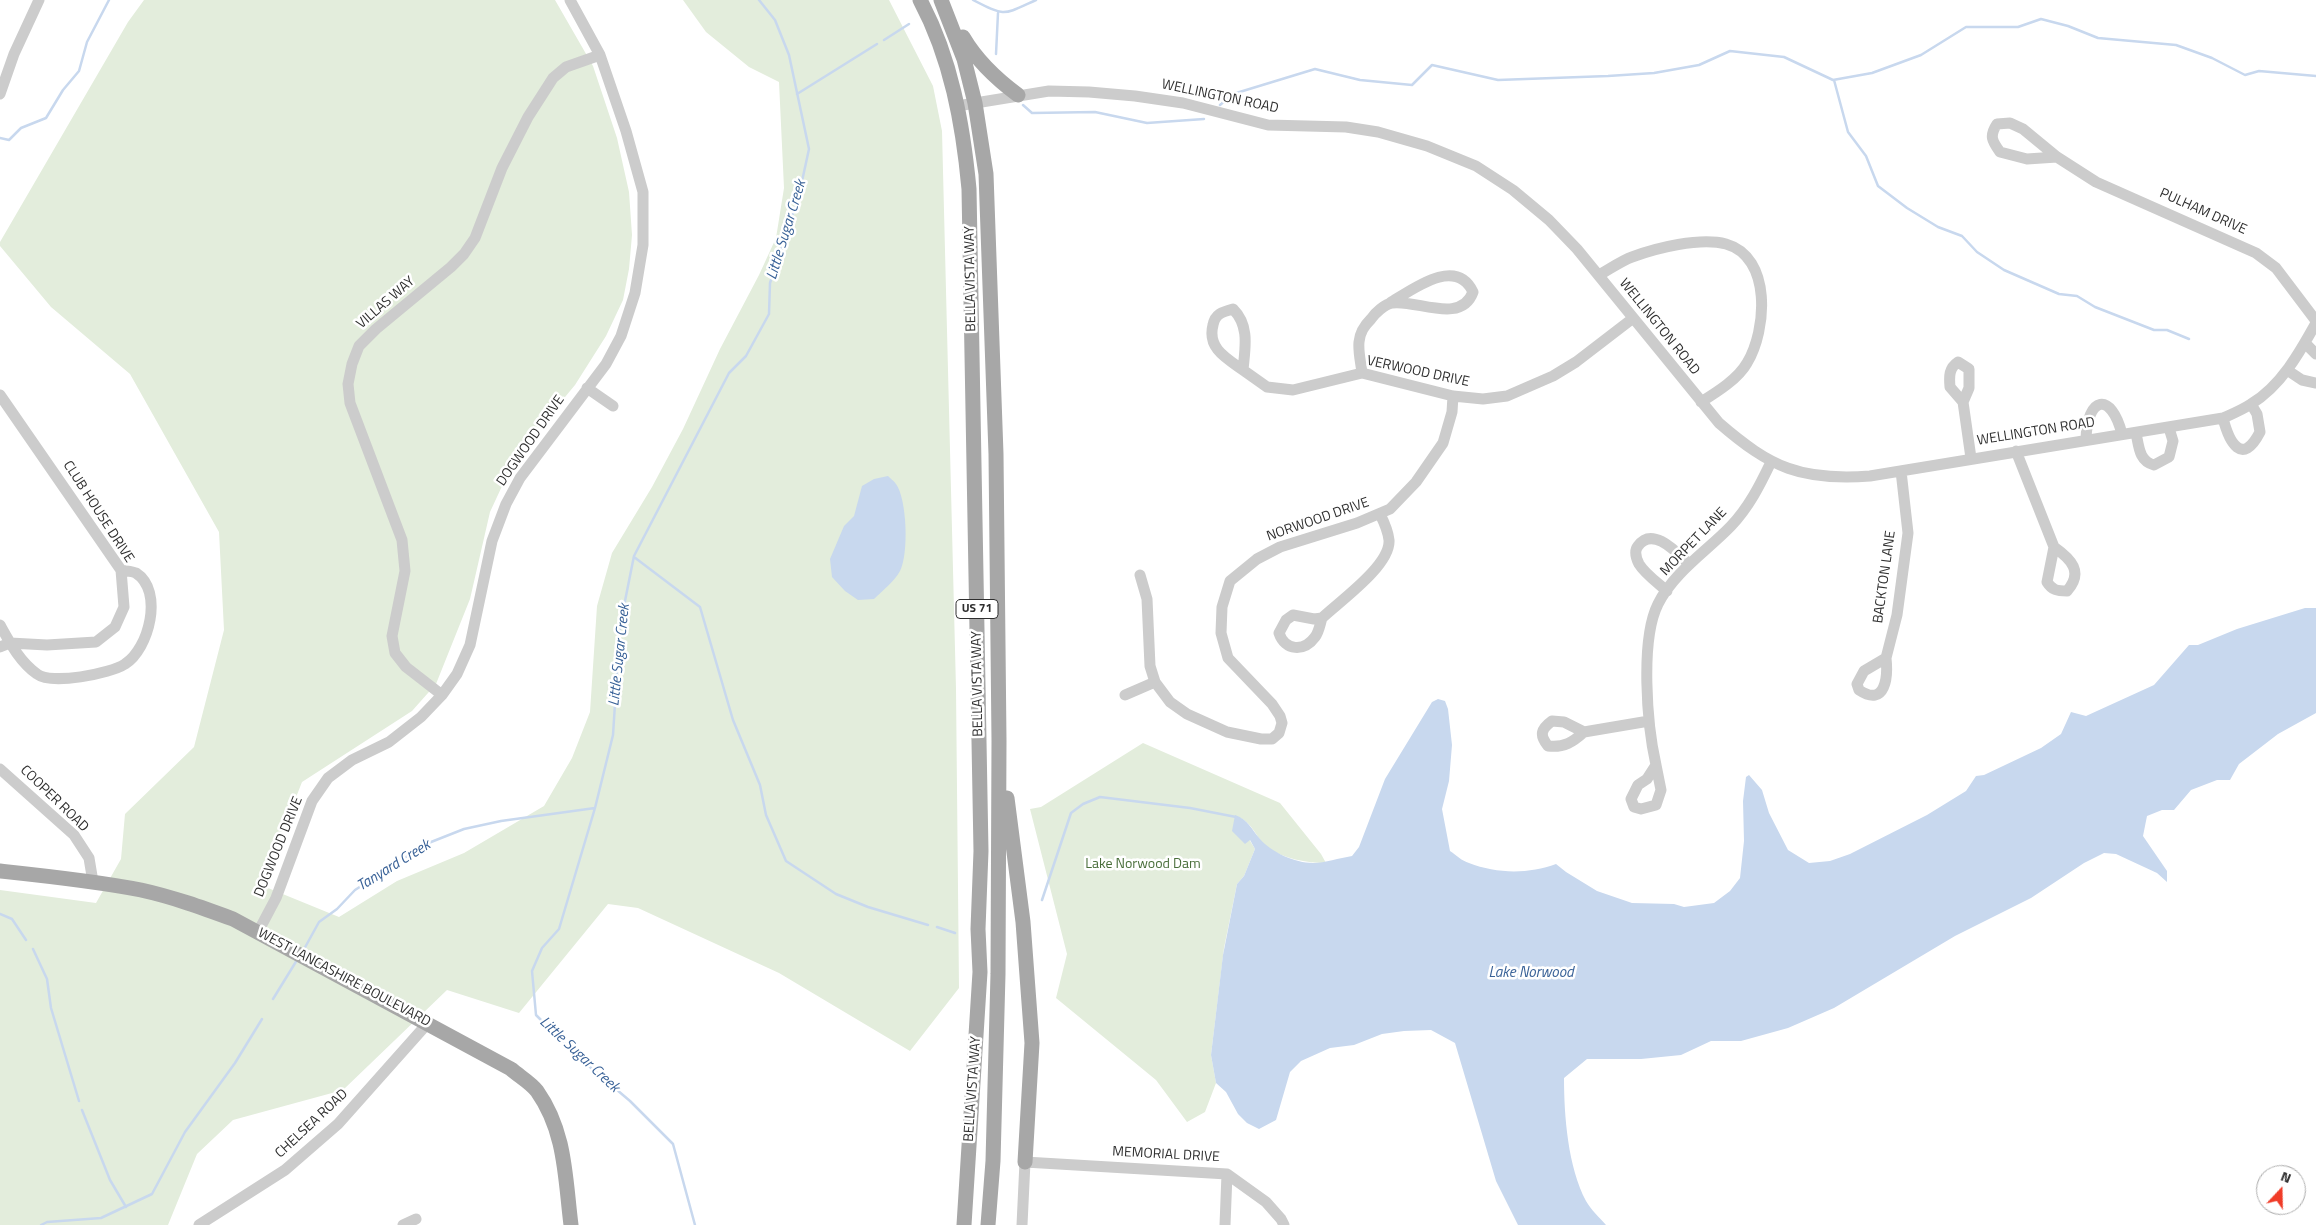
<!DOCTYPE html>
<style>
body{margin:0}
#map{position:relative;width:2316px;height:1225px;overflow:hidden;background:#fff;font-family:"Titillium Web",sans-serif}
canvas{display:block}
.north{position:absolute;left:2256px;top:1165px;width:50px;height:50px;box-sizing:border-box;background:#fff;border:1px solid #acacac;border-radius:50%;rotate:21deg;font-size:14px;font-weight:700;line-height:20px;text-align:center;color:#2f2f2f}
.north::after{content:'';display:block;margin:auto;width:18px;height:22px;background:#f03c28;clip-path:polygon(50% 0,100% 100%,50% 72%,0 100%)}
</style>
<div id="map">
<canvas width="2316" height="1225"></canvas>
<div class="north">N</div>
</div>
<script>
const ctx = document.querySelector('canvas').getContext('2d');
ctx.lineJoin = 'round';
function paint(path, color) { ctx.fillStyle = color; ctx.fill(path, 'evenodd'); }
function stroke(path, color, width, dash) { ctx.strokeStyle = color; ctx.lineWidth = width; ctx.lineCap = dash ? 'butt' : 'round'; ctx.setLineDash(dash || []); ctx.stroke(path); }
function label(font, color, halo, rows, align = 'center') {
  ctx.font = font + ' "Titillium Web",sans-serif'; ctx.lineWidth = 5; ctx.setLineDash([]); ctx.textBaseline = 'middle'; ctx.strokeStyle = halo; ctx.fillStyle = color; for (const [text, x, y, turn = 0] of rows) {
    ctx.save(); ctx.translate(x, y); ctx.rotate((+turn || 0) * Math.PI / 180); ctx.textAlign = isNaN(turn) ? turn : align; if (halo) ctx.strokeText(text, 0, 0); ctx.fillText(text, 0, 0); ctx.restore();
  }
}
const green = new Path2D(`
 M144,0H555L593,66L617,138L629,192L632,235L629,269L623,300L606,336L575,385L516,456L490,512L470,599L436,684L412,711L302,782L273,856L268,888L339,917L397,881L464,853L544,806L572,758L590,712L597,606L612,553L652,487L683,429L720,349L759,275L776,238L784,188L779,82L749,67L706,32L683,0H889L933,86L942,131L956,689L959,988L910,1051L779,973L638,908L608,904L519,1013L447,990L343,1090L233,1120L197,1154L168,1225H0V890L96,903L121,859L125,814L194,747L224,630L219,532L130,374L51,307L0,246V242L128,22Z
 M1143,743L1280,803L1321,854L1326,863C1307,863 1283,859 1267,847C1255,837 1252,820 1235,816L1255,849L1244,876L1237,884L1224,948L1211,1055L1216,1083L1205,1112L1187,1122L1156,1080L1056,998L1067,954L1030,809L1041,807Z`);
const water = new Path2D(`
 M888,476C890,478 894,481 896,484C907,499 909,554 900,571C894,582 883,590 874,599L858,600L845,591L832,577L830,559L844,526L854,516L862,486L874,479Z
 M2305,608H2316V713L2278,734L2239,764L2230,780H2217L2191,790L2174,810H2162L2147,816L2143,836L2167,871V882L2157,873L2116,854L2104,853L2084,863L2031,898L1955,936L1834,1008L1788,1028L1741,1041H1711L1681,1055L1641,1059H1587L1564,1078C1564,1116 1568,1167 1586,1201C1591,1210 1600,1218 1606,1225H1518L1496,1181L1455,1043L1431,1030L1404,1031L1382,1034L1354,1045L1330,1048L1301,1061L1290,1072L1276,1120L1259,1129L1247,1123L1238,1114L1226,1092L1216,1083L1211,1055L1223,955L1237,884L1244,876L1255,849L1250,840L1245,844L1232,831L1235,815C1249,820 1251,829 1260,839C1271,852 1295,863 1313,863C1325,863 1339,858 1352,856L1359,847L1385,779L1432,702L1438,699L1445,701L1448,709L1452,745L1449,781L1442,809L1450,851C1456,855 1462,861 1469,863C1497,874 1529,874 1556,864L1566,872L1597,891L1632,903L1674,904L1684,907L1714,903L1730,891L1740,878L1744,841L1743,801L1746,777L1749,775L1762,790L1769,813L1788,850L1809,863L1830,861L1850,854L1927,815L1966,791L1976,776L1984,775L2041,748L2061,734L2071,712L2086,716L2154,685L2189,645H2198L2237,629Z`);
const stream = new Path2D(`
 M973,0C1006,17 1003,15 1036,0
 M884,40L909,24
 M996,54L998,13
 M1834,80L1848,132L1866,156L1878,186L1907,208L1938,227L1962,236L1977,252L2004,270L2059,294L2077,296L2095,307L2154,330H2167L2189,339
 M797,94L877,44
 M1023,105L1032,113L1095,112L1147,123L1204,119
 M1220,105L1233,94L1315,69L1360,80L1412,85L1432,65L1498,80L1608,76L1654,73L1699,65L1730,51L1784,57L1833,80L1872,73L1921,55L1966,27H2018L2041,19L2068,26L2098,38L2176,45L2212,58L2245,75L2259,71L2316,76
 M0,138L9,140L21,128L46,118L63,90L79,71L87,42L109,0
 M634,557L700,607L733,720L760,785L766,815L786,861L836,894L868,907L928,925
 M1042,900L1071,813L1083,804L1100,797L1190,808L1236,817
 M0,914L12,919L26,940
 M937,927L955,933
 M33,949L47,979L51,1008L79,1101
 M303,951L319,922L337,909L355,890L426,844L464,829L501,821L595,808
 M273,999L297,960
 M82,1110L110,1180L126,1207
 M41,1225L47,1222L101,1218L152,1194L185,1132L235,1063L262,1019
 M695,1225L673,1144L630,1101L577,1056L536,1015L532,971L542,948L559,929L595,808L613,735L620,626L634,556L729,373L746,356L769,314L770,283L799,195L809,149L789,55L775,20L759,0`);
const minor = new Path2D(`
 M0,94L14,54L39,0
 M957,106L1049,91L1089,92L1135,96L1183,103L1268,125L1346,127L1378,132L1427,146L1476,166L1513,190L1549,220L1577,249L1719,423C1771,468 1801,481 1870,476L2223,418C2232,414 2242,410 2251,404C2281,386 2300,352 2316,323
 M2057,157L2027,159L2000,152C1992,141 1989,136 1997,124L2010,123L2023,129L2057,157L2096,182L2256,253L2276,268L2316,321
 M1599,275C1610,269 1621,261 1632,257C1656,248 1700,237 1726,244C1772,257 1767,330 1747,363C1738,379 1717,392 1701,402
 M2305,343L2316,354
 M1243,370C1226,358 1207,348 1213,325C1215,314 1222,312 1233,309C1250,326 1245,348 1243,370L1267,387L1293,390L1362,373L1453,396L1483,399L1507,396L1553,376L1576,362L1632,319
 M2287,370L2302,380L2316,383
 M1362,373C1361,363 1358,352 1359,342C1360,332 1364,326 1371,319C1375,313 1385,304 1392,303C1416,299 1461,325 1473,292C1456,256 1413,289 1390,303
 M587,388L613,406
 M0,395L121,570L124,607L115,627L96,642L47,645L10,643L0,647
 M1963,402L1950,387C1949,376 1949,368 1958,362L1969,369V388L1963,402L1971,458
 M2223,418C2229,442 2242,467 2260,432L2257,414L2251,404
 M2136,433C2139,447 2139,461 2154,465L2169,457L2173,441L2169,428
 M2086,440C2087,396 2111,391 2122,434
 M2016,451L2054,547L2047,582C2052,590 2057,591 2067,591C2084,572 2071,559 2054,547
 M1140,575L1147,599L1150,666L1155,682L1170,702L1187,714L1227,732L1261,739H1272L1279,733L1282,723L1280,716L1272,704L1228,658L1221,633L1222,607L1230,581L1257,559L1280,547L1357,523L1390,509L1416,482L1443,443L1452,412L1453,396
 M1667,591C1658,583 1645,574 1639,564C1636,558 1634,551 1638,546C1653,525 1678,554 1689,564
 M1322,618C1320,624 1319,632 1315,637C1304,652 1285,651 1279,633L1286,620L1293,615L1314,619L1322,618C1340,601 1391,565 1389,540C1388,531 1384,522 1380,514
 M0,625C10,643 20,662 37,674C51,685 110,674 125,664C149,649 164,591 136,573C132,571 125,571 121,570
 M1886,658C1888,676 1886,708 1859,690L1857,684L1864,671L1886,658L1897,615L1908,533L1901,471
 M442,695L406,667L395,653L392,636L405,571L402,540L350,403L348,384L352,364L359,346L376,329L451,267L464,254L475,238L502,168L528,117L553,78L566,67L600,55
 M1125,695L1155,682
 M1584,732C1573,742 1564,748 1548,746C1539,735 1541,729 1552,721L1564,722L1584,732L1649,721
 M1656,765L1661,790L1656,805L1641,809L1634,807L1631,799L1638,785L1647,779L1656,765C1647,725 1640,640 1658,604C1674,572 1707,551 1731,526C1749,507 1760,485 1771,462
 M0,769L74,835L89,858L93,882
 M258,932L276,898L312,801L328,778L352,760L389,742L421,717L442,695L457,674L470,645L492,541L506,504L520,478L606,364L621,336L635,293L643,245V192L626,131L600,55L570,0
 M199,1225L285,1170L338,1124L427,1024
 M403,1225L416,1219
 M1022,1225L1025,1162L1227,1174L1266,1202L1281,1219L1284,1225
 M1225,1225L1227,1174`);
const major = new Path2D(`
 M920,0C951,58 963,124 969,189L981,851L978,929L980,972L964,1225
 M941,0L964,59L975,103L986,174L996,454L999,741L998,974L993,1161L988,1225
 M963,37C977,61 995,78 1018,95
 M1007,798L1023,922L1032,1043L1025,1162
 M0,871C47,876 95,881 141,890C173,897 203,908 233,919L511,1069C519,1076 531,1083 537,1091C566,1132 565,1178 571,1225`);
const shields = [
 [977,609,42]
];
const shieldNames = [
 ["US 71",977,609]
];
const streetNames = [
 ["WELLINGTON ROAD",1220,97,12],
 ["PULHAM DRIVE",2203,212,24],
 ["BELLA VISTA WAY",971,279,-91],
 ["VILLAS WAY",386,303,-41],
 ["WELLINGTON ROAD",1659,327,51],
 ["VERWOOD DRIVE",1418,372,12],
 ["WELLINGTON ROAD",2036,432,-9],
 ["DOGWOOD DRIVE",531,441,-55],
 ["CLUB HOUSE DRIVE",98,512,57],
 ["NORWOOD DRIVE",1318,520,-19],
 ["MORPET LANE",1694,542,-46],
 ["BACKTON LANE",1885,577,-82],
 ["BELLA VISTA WAY",978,684,-91],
 ["COOPER ROAD",54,799,44],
 ["DOGWOOD DRIVE",279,847,-68],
 ["WEST LANCASHIRE BOULEVARD",344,978,28],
 ["BELLA VISTA WAY",973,1089,-86],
 ["CHELSEA ROAD",312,1124,-43],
 ["MEMORIAL DRIVE",1166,1155,3]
];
const parkNames = [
 ["Lake Norwood Dam",1143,865]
];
const waterNames = [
 ["Little Sugar Creek",787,230,-73],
 ["Little Sugar Creek",620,655,-84],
 ["Tanyard Creek",394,866,-32],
 ["Lake Norwood",1531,973],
 ["Little Sugar Creek",579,1055,43]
];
paint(green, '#e3eddc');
paint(water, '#c8d8ee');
stroke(stream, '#c8d8ee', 2.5);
stroke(minor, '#ccc', 11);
stroke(major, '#a7a7a7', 15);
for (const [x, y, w] of shields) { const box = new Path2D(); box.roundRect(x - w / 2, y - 9.5, w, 19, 4); ctx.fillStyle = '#fff'; ctx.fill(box); stroke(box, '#2f2f2f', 1); }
label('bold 12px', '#2f2f2f', null, shieldNames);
label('14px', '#2f2f2f', '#fff', streetNames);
label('14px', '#496e3a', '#fff', parkNames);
label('italic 15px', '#386197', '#fff', waterNames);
</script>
